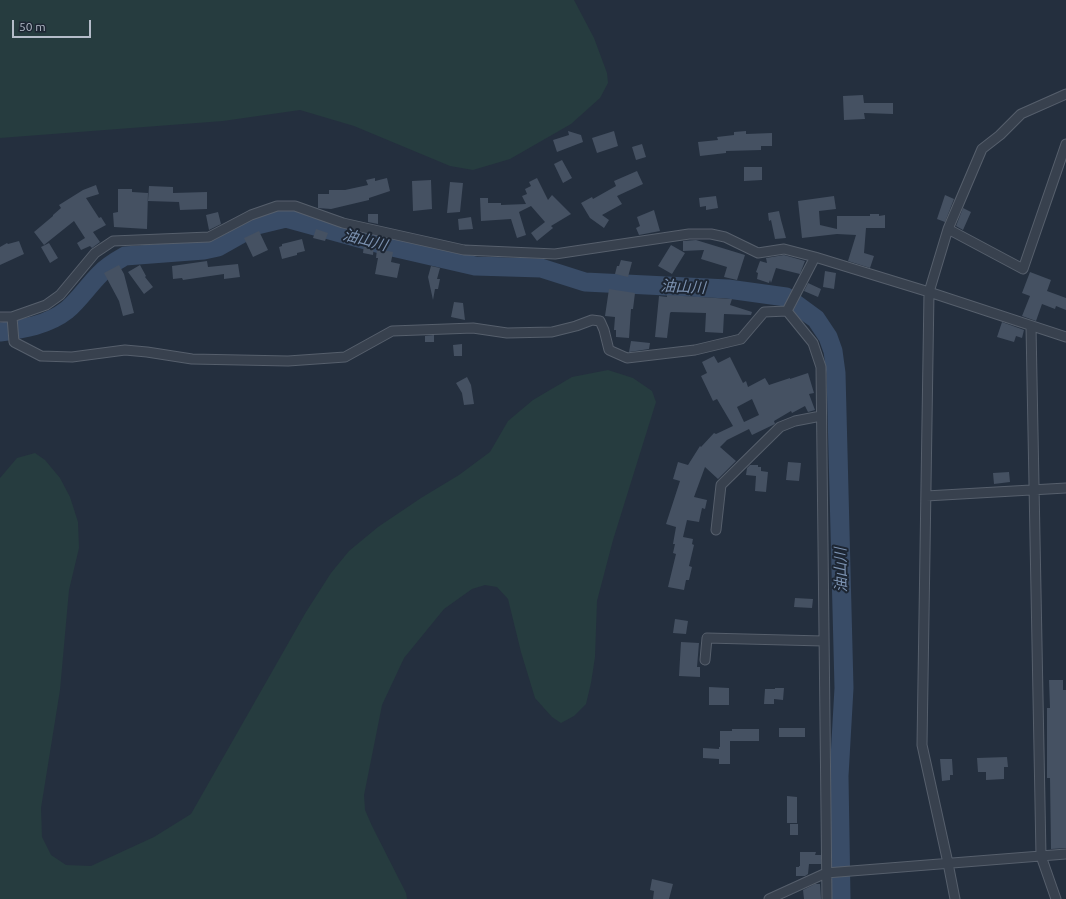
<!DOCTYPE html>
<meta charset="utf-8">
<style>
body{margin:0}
#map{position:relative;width:1066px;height:899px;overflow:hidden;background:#242f3e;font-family:Ubuntu,sans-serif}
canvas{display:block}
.scale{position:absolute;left:12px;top:20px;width:79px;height:18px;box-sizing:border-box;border:2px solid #b4bcc9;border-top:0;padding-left:5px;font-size:12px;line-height:14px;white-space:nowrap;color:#b4bcc9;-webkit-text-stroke:3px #1d2633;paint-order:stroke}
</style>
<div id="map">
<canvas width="1066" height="899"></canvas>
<div class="scale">50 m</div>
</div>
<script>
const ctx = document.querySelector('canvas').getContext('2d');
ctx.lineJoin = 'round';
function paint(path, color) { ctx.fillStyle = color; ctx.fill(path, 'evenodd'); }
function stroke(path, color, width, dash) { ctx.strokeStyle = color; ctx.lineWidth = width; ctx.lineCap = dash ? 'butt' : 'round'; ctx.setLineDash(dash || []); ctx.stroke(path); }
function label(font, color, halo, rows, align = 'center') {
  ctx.font = font + ' Ubuntu,"Noto Sans JP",sans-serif'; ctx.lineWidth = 4; ctx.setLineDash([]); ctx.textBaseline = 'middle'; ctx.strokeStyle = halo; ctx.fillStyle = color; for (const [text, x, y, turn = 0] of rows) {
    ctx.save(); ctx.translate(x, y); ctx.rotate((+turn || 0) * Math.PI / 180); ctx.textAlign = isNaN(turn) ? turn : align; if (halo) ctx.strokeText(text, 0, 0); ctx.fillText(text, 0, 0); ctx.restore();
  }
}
const green = new Path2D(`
 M0,0H574L594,38L607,73L608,83L600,98L571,124L510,159L473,170L450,166L354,126L300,110L223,121L0,138Z
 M608,370L633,378L652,391L656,402L613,540L597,601L595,657L591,683L586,704L574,716L561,723L552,717L535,698L521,652L508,599L497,587L485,585L472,589L444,609L404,658L382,705L364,795L365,810L372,826L406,893L407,899H0V478L17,458L35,453L45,460L60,478L70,497L78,522L79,548L69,590L60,690L41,808L42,837L51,855L66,865L91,866L154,837L191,814L306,612L331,573L349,551L378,527L421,498L459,475L490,452L508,421L533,400L572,377Z`);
const river = new Path2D(`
 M0,332C23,329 48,325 67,310C79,300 88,286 100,274C107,266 116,261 125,256L204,250L218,247L257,225L286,218L388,246L475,266L541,268L585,282L728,289L786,297L816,319L828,337L833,351L836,373L844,688L839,776L841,899`);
const building = new Path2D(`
 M863,95L864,103H893V114L864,113L865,119L844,120L843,96Z
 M568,131L581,135L583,142L557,152L553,140L569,135Z
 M614,131L618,146L597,153L592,138Z
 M746,131V134L772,133V146H761V150L726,151V153L700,156L698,142L718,140L717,137L734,135V132Z
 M642,144L646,157L636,160L632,147Z
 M562,160L572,178L563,183L554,164Z
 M744,167H762V180L744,181Z
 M637,171L643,184L617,196L622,204L602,215L609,220L604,228L590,218L581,203L592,197L593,199L616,186L614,181Z
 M375,178V181L387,178L390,191L369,198V200L331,209L318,208V194H329V190H345L368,185L366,180Z
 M537,178L548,200L552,195L571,214L551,226L553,228L537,241L531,233L545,222L531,206L519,212L526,235L517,238L511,219L481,221L480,198H488V203H501V205L526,204L522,196L527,194L525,189L531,186L529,182Z
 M431,180L432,209L413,211L412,181Z
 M450,182L463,183L460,212L447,213Z
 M96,185L99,194L86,198L99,218L101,217L106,225L93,232L100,242L92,248L90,246L81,250L77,243L85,238L74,221L44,245L34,232L53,216V215L61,208L59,205L83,190Z
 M149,186L173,187V193L207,192V209L180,210L179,202L148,201Z
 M118,189H132V192L148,193L147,229L114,227L113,213L118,212Z
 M945,195L954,199L945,222L937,219Z
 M716,196L718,208L706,210V206L700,207L699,198Z
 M834,196L836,209L819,211L820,225L837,229V216H870V214H879V216L885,215V228H866L864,253L874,256L870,268L848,261L856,235L837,234L802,238L798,201Z
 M963,208L971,212L963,230L956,226Z
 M654,210L660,231L639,235L636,228L640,226L637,217Z
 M779,211L781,220L786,238L775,239L771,220L769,221L768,213Z
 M218,212L221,224L209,230L206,215Z
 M368,214H378V224L368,222Z
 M471,217L473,229L459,230L458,219Z
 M316,229L328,233L325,241L313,238Z
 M259,231L268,250L253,257L244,238Z
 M302,239L305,251L297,253V255L282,259L279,247L282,246V244Z
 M696,240L745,255L737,280L724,277L727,267L701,259L704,250L683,251V241Z
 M19,241L24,254L0,265V247L7,243L8,244Z
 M49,243L58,258L50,263L41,247Z
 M364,245L374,246L373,255L363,253Z
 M671,245L685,253L672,274L658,266Z
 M377,249L393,252L391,262L400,264L397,278L375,274L378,258H376Z
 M784,255L805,261L800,274L776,268L771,283L770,280L769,283L757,279L758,273L756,272L760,261L767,263L766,258Z
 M621,260L632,262L628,277L615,274L617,266H619Z
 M207,261L208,267L238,264L240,277L224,279V274L183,280L182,278L173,279L172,266Z
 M119,265L124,274L134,313L123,316L119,301L104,273Z
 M140,265L146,276L145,277L153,287L144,294L128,272Z
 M431,266L440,268L437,279H440L438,289H435L433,300L428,277Z
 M825,271L836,273L834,289L823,287Z
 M1030,272L1051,280L1047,291L1066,298V310L1056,306L1055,309L1042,304L1036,321L1022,316L1030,296L1022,293Z
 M808,283L821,289L818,297L804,291Z
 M609,289L635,293L633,309H631L629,338L616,337V330H614L615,317L605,316Z
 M667,295L732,299L730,305L752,312L751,315L724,314L723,333L705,332L706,313L671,312L670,313L667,338L655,337L659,296L667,297Z
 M454,302L463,303L465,320L451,317Z
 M1002,322L1024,330L1022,338L1016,336L1014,342L997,337Z
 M434,335V342H425V336Z
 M631,341L650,343L649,349L629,352Z
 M462,344V356H454L453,345Z
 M714,356L718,363L730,357L743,383L746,381L748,387L765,378L769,385L790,378V379L808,373L814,393L809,394L815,410L808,412L805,406L792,413L791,411L774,421L775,424L752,435L749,429L727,440L720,447L736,461L718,479L705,467L694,497L707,500L705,509L702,508L699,522L687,520L683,537L693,539L692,544L694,545L689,566L692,567L689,580H686L684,590L668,587L676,554L673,553L675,544H673L676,527L666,524L680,481L673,479L678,462L688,465L700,446L701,447L714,433L716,434L733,426L717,399L713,401L701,376L707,373L702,362ZM752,399L759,415L744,422L737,407Z
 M467,377L471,385L474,404L464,405L462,393L456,383Z
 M788,462L801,463L799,481L786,480Z
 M750,465H758V467H761V471L768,472L766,492L755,491L756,476L746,475L747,468Z
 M1009,472L1010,482L994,484L993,473Z
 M795,598L813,599L812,608L794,607Z
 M675,619L688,621L686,634L673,633Z
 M681,642L699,643L697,667H700V677L679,676Z
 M1049,680H1063V690H1066V848L1051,849L1050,778H1047V708H1050Z
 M709,687L729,688V705H709Z
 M775,688H784L783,700L774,699V704H764L765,689H775Z
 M779,728H805V737H779Z
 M732,729H759V741H730V764H719V759L703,758V748L719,749V747H720V731H732Z
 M1007,757L1008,767H1004V779L986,780V772H978L977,758Z
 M940,759H952L953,775H950V780L942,781Z
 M787,796L797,797V823H787Z
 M790,824H798V835H790Z
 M800,852H816L815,855H821V864H809L808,874L805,876H796V867H799V866H800Z
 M652,879L673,884L669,899H653L654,891L650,890Z
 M815,884H820L821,899H804L803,890Z`);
const minor = new Path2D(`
 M948,229L1023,269L1066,144
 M787,311L813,343L821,367L827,899
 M787,311L815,257
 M0,317H12L46,305L60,295L95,253L113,241L209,237L251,215L277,206H295L343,223L464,250L555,254L689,234H711L725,237L758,253L784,249L815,257L929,292L1066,337
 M12,317L14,342L41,356L72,357L125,350L147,352L192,359L288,361L345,357L392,331L473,328L507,333L552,332L576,326L592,320L600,321L604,330L609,350L627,358L695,350L741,339L764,312L787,311
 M1031,326L1041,856L1056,899
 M926,496L1066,488
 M716,530L721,485L780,427L795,421L821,416
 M705,660L707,638L823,641
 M769,899L826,873L1066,854
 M955,899L948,863L922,745L929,292L948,229L982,149L1000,135L1021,114L1066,94`);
const waterNames = [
 ["油山川",365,240,15],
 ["油山川",683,287,3],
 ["油山川",841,570,-91]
];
paint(green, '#263c3f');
stroke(river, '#394c67', 19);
paint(building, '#455162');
stroke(minor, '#565f6c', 11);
stroke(minor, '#38414e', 9);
label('italic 15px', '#7c92b1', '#1d2633', waterNames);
</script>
